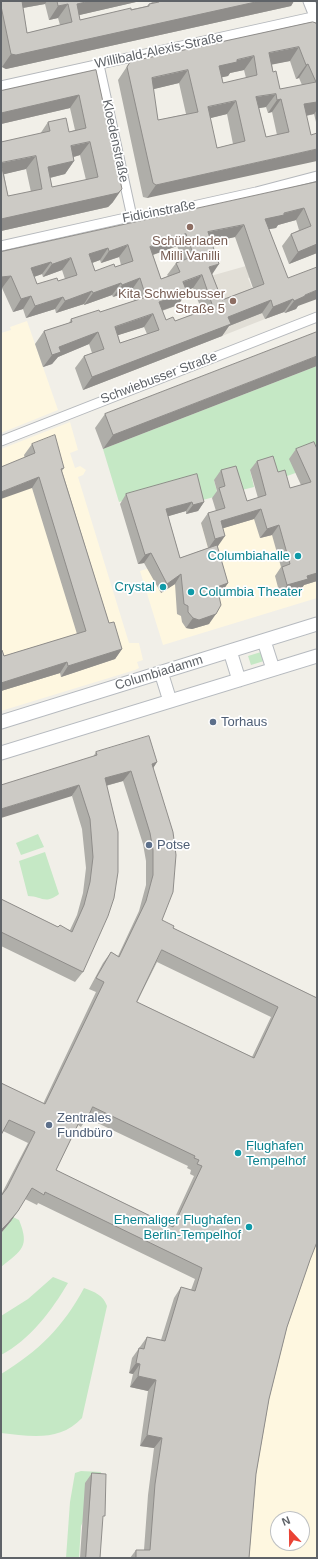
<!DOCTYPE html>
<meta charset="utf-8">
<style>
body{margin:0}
#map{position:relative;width:318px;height:1559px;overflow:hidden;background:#f1efe8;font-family:Helvetica,sans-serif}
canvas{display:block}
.frame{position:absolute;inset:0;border:2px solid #5f6368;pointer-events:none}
.north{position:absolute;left:270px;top:1511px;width:40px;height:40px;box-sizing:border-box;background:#fff;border:1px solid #bfc1c3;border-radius:50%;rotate:338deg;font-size:11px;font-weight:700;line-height:16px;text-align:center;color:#5f6368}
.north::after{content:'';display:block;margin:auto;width:14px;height:18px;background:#ea4335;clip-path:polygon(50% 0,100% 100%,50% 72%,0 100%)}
</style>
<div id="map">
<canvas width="318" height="1559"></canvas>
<div class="frame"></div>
<div class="north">N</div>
</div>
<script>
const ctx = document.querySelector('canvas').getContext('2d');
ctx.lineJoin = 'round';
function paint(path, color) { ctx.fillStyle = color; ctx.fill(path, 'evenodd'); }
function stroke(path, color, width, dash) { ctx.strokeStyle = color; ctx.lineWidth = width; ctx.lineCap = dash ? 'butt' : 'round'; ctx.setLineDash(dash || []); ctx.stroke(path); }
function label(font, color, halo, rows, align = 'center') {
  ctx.font = font + ' Helvetica,sans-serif'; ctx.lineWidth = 3.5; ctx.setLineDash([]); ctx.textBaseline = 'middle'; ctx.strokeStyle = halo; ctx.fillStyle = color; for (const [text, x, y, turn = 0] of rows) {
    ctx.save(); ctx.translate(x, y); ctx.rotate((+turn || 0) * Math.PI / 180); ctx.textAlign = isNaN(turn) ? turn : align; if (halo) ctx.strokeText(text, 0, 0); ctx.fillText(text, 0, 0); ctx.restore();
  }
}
const commercial = new Path2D(`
 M27,321L58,410L1,433V333L11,330L10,327Z
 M70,422L78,450L70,453L75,468L80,466L86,470L83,475L78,477L129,643H139L143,660L137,662L139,668L135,670L1,711V449Z
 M317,488V598L163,645L140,571L208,549L201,523Z
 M317,1234V1558H242L270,1373ZM278,1519H302V1543H278Z`);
const education = new Path2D(`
 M246,266L251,277L248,278L265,319L222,336L200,279Z`);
const green = new Path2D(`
 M317,366V465L271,482L250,470L254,487L234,492L214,480L218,496L195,502L190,484L119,502L103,449Z
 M261,652L264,661L251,665L248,656Z
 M38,834L44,847L21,855L16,843Z
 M45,852L59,894C45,905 41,896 28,896L19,861Z
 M13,1217L19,1220C30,1247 22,1250 1,1267V1233Z
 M53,1277L68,1283C52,1310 30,1340 1,1355V1316L28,1299Z
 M84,1288C95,1292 103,1295 107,1306L82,1418C60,1442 30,1436 1,1433V1374C39,1351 63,1327 84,1288Z
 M81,1471L101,1472L99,1484L81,1526L79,1558H66L70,1502L75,1473Z`);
const minor = new Path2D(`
 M99,65L132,217
 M1,86L317,16
 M1,246L130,217H144L256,192L317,176
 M1,441L317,317`);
const tertiary = new Path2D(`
 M309,1L317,21`);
const secondary = new Path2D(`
 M264,641L273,669
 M230,651L239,680
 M161,672L170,701
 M1,722L317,624
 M1,753L317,656`);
const wall = new Path2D(`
 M1,1H137L136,2L79,15L80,20L147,6L149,4L151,3L153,1H294L291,6L6,69L2,67L1,64ZM45,4L49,20L58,18L60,25L27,33L23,8Z
 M317,26V126L314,114L306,116L311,135L147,198L143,197L118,80L130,62ZM290,61L296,79L299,78L302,85L280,89L273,72L272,64ZM244,70L246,78L223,83L222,77L228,76L230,73ZM179,83L186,114L158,120L153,89ZM266,107L268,113L272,112L277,135L266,137L259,108ZM227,114L233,144L217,148L210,118Z
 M96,70L113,202L108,207L1,231V142L40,134L48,122L69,132L75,130L70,108L1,124V91ZM80,155L86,180L52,187L50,178L65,174L74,161V157ZM26,169L31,192L8,196L4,174Z
 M317,182V253L289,264L282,246L291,234L299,230L296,220L278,225L276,228L269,229L298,306L296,309L285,313L284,312L265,319L262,313L229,326L222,336L83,390L75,368L84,356L92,353L89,344L58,357L52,364L43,367L35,344L44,331L69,323L71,319L100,312L134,301L131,291L113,297L112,295L84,305V304L56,313L55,309L26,318L23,309L13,312L2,288H1V252ZM235,237L253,288L222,300L212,274L211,242ZM177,246L183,260L176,263L167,275L168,276L161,279L153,255ZM119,257L121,265L115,267L95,271L92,263L100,260L101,263ZM62,270L65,279L58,281L37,284L34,277L42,274L43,277ZM193,288L202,311L175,321L166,320L162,311L178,305L187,292L186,290ZM144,327L147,334L120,343L118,335Z
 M317,332L103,449L95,428L105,414Z
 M32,444L64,468L62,471L95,578L109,623L122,649L115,659L61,677L60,673L1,691V651L4,656L77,634L32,488L24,455Z
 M296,449H317V583V581L304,585L301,589L280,595L275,576L281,567L272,535L260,538L254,519L223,528L218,546H217L228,583L221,593L218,594L209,624L192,629L186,628L182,622L181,616L177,614L175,584L161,593L144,563L138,564L120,504L126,494L204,502L198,511L186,514V511L168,516L180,558L208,548L201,523L208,513L216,511L212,498L217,491L214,480L221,470L247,501L258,498L250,470L257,461L278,472L290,488L301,485L289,459Z
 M96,752L157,762L153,768L162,920L173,928L317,998L310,1260L287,1327L269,1399L256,1474L249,1558H130L136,1550H144L148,1495L154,1448L140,1446L148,1391L130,1387L133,1374L129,1373L132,1358L147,1337L161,1340L174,1298L181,1287L191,1290L195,1279L38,1203L37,1205L25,1199L11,1221L1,1233V1195L28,1143L3,1131L1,1083L43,1104L96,992L89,989L103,963L111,952L118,956L139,911L146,885V861L143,844L123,781L106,786L83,972L75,982L1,946V899L58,927L70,930L77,915L83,893L86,868L82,829L72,796L93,757ZM157,962L271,1017L252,1057L137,1002ZM87,1118L188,1166L187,1168L191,1170L190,1174L194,1176L171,1226L56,1170L78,1125L81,1127Z
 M92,1473L102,1520L100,1558H80L85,1483Z`);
const shadedWall = new Path2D(`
 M18,1H47L45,4L11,10Z
 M90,1H137L136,2L71,17L77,4Z
 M260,1H294L291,6L6,69L2,67L11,54Z
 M68,4L58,18L49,20L58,6Z
 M299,47L290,61L260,67L269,53Z
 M254,56L244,70L230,73L228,76L210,80L219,66L237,60Z
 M308,64L299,78L296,79L306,65Z
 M188,70L179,83L142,92L152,78Z
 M276,94L266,107L247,110L256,97Z
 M79,95L70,108L1,124V113Z
 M281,99L272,112L268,113L277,100Z
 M236,101L227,114L199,121L208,107Z
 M317,102V110L314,114L294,118L304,104Z
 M90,142L80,155L62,160L71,146Z
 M317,149V161L147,198L156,185Z
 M36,156L26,169L1,175V163Z
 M74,161L65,174L41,180L48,167Z
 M122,189L113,202L108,207L1,231V219Z
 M304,208L296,220L278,225L276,228L257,231L265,219Z
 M244,225L235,237L199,245L208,232Z
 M186,234L177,246L141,259L150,247Z
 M317,243V253L289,264L298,252Z
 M128,245L119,257L101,263L109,251Z
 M108,248L100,260L81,267L89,254Z
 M71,258L62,270L43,277L52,264Z
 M51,262L42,274L22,281L31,268Z
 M219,264L211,276L209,267Z
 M202,275L193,288L175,295L183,282Z
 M11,276L2,288H1V277Z
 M140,278L131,291L113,297L122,285Z
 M121,283L112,295L84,305L93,293Z
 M317,290V299L298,306L296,309L285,313L294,301L305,295Z
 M92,291L84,304L56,313L65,301Z
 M187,292L178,305L151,314H153L144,327L106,339L115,327L159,302Z
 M31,296L23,309L13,312L21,299Z
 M63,297L55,309L26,318L35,306Z
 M293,299L284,312L265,319L273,307Z
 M271,300L262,313L229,326L222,336L83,390L92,377L228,317Z
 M98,332L89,344L58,357L52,364L43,367L52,355L59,347Z
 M317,356V366L103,449L113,435Z
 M39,477L32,488L1,499V492Z
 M192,502L186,511L159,519L166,509Z
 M204,502L198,511L186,514L193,505Z
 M261,509L254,519L214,531L221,521Z
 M279,525L272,535L260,538L267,529Z
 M225,536L218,546L208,549L215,539Z
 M151,553L144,563L138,564L145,555Z
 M317,573V581L304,585L301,589L280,595L287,585L307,576Z
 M181,574L175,584L161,593L167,584Z
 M228,583L221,593L210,596L217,587Z
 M216,614L209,624L192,629L186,628L193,618Z
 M122,649L115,659L61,677L68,666Z
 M67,662L60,673L1,691V683Z
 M157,762L150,773L152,764Z
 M131,771L123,781L97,788L105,778Z
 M79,785L72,796L1,818V809Z
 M18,1211L11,1221L1,1233V1230Z
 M136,1363L140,1364L133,1374L129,1373Z
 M138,1376L156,1380L148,1391L130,1387Z
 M147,1435L162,1438L154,1448L140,1446Z`);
const building = new Path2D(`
 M1,1H22L27,33L72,22L68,4L58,6L57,1H90L77,4L80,20L131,8V10L149,6V4L159,2V1H260L16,55L11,54L1,6Z
 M313,22L316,23L317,26V102L304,104L311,135L317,133V149L156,185L153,183L127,67L130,62ZM299,47L306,65L308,64L316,82L280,89L276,71L273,72L269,53ZM254,56L257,75L223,83L219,66L237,62V60ZM188,70L198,112L158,120L152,78ZM276,94L277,100L281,99L289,132L266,137L256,97ZM236,101L245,141L217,148L208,107Z
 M96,70L122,189L118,193L1,219V142L50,131L48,122L66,118L69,132L86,128L79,95L1,113V91ZM90,142L98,177L52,187L48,167L74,161L71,146ZM36,156L42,189L8,196L1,163Z
 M317,182V244L298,252L291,234L311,226L304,208L284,213V215L265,219L288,278L317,267V290L305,295V296L294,301L293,299L273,307L271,300L228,317L231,324L92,377L84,356L104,349L98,332L59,347L61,352L52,355L44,331L72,322L71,319L99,310L100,312L146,297L140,278L122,285L121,283L93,293L92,291L65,301L63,297L35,306L31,296L21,299L11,276L1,277V252ZM244,225L264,284L222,300L209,267L219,264L208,232ZM186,234L194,256L176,263L180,272L161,279L150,247ZM128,245L133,261L115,267L114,264L95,271L89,254L108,248L109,251ZM71,258L77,275L58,281L57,278L37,284L31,268L51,262L52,264ZM202,275L213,307L175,321L173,317L166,320L159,302L187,292L183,282ZM153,314L159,330L120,343L115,327Z
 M317,332V356L113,435L105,414Z
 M55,435L64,468L61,469L95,578L109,623L114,622L122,649L68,666L67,662L1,683V651L2,650L4,656L86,631L39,477L1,492V467L35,453L32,444Z
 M314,442L317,449V573L307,576L308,579L287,585L282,567L290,564L279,525L267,529L261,509L221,521L225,536L215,539L208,513L225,508L219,488L225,486L221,470L236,466L247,501L266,495L257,461L273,456L278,472L285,470L290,488L311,482L296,449Z
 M197,474L204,502L193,505L192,502L166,509L180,558L217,545L228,583L217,587L221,605L216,614L199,620L193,618L188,612V606L184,604L181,574L167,584L151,553L145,555L126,494Z
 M149,736L157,762L152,764L173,832L176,855L173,892L162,920L174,926L173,928L317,998V1242L310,1260L287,1327L269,1399L256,1474L249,1558H136V1550H150L155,1484L162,1438L147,1435L156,1380L138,1376L140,1364L136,1363L139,1348L144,1349L147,1337L165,1341L181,1287L195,1291L202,1268L45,1192L44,1195L32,1188L18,1211L8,1223L1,1230V1196L7,1188L35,1132L9,1120L1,1135V1083L45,1104L104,982L96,978L111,952L119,957L146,901L153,875V850L150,833L131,771L105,778L118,832V872L114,898L108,916L83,972L1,932V899L58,927L60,925L72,932L84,905L90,882L93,857L90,819L79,785L1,809V785L97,755L96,752ZM162,950L278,1007L254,1058L137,1002ZM93,1107L195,1156L194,1158L199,1160L197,1164L202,1166L173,1227L56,1170L83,1114L88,1116Z
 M92,1473L106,1474L105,1516H103L100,1558H86Z`);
const markers = [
 [190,227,4,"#8d6e63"],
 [233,301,4,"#8d6e63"],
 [298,556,4,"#0f9aa8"],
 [163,587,4,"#0f9aa8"],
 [191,592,4,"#0f9aa8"],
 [213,722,4,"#5c6f8a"],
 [149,845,4,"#5c6f8a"],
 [49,1125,4,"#5c6f8a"],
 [238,1153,4,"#0f9aa8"],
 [249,1227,4,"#0f9aa8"]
];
const streetNames = [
 ["Willibald-Alexis-Straße",159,51,-12],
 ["Kloedenstraße",115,141,78],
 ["Fidicinstraße",159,212,-11],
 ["Schwiebusser Straße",159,378,-21],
 ["Columbiadamm",159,673,-17]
];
const educationNames = [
 ["Schülerladen",190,241],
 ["Milli Vanilli",190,256],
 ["Kita Schwiebusser",225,294,"right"],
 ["Straße 5",225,309,"right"]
];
const cultureNames = [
 ["Columbiahalle",290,556],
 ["Crystal",155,587],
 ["Columbia Theater",199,592,"left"],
 ["Flughafen",246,1146,"left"],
 ["Tempelhof",246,1161,"left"],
 ["Ehemaliger Flughafen",241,1220],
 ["Berlin-Tempelhof",241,1235]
];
const serviceNames = [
 ["Torhaus",221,722],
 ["Potse",157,845],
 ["Zentrales",57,1118],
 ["Fundbüro",57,1133]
];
paint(commercial, '#fef7e0');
paint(education, '#e1ded6');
paint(green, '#c5e8c5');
stroke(minor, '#b5b8bc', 11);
stroke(tertiary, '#b5b8bc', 13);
stroke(secondary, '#b6babf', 15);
stroke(minor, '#fff', 9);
stroke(tertiary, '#fff', 11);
stroke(secondary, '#fff', 13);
paint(wall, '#afaea9');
paint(shadedWall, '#8f8d8a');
paint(building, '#cccac5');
stroke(building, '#8f8d8a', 1);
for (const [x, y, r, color] of markers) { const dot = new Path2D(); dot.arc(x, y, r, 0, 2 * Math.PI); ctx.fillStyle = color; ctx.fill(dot); stroke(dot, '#fff', 1.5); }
label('13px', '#5f6368', '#fff', streetNames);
label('13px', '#785e54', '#fff', educationNames);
label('13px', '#0d838f', '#fff', cultureNames, 'right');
label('13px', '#4e5e75', '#fff', serviceNames, 'left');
</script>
